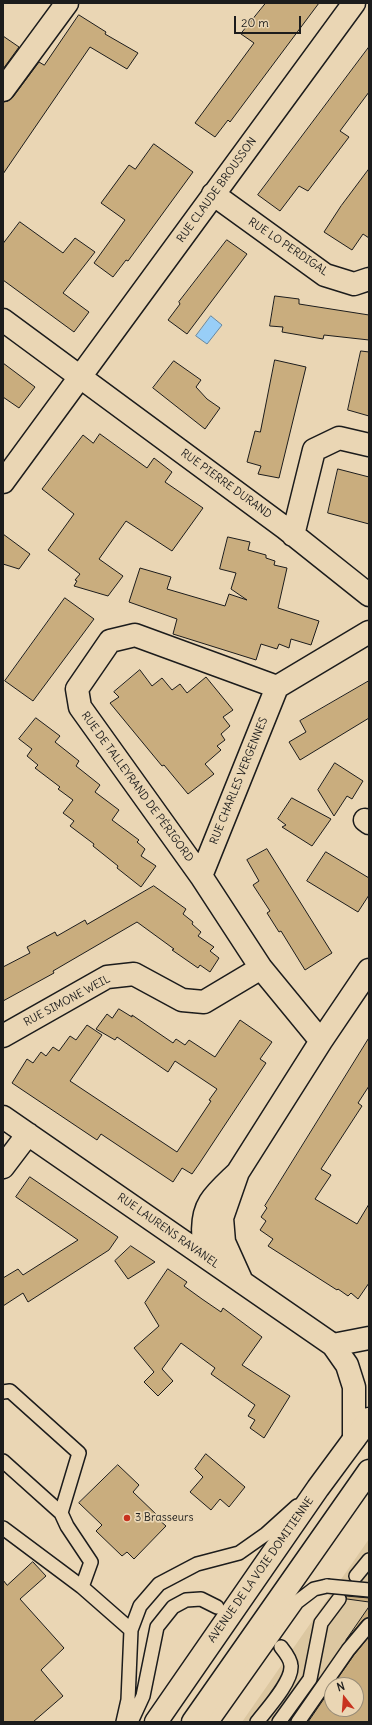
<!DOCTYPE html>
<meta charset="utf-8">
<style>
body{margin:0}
#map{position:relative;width:372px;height:1725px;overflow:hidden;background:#ead6b4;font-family:Delius,sans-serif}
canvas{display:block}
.frame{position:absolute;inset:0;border:4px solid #1c1c1c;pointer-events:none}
.north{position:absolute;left:324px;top:1677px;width:40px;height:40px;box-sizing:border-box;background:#ead6b4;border:1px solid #988c77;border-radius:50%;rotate:343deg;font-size:11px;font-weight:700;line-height:16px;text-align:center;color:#1c1c1c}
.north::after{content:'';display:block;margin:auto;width:14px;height:18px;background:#c8321e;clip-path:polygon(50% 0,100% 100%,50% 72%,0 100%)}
.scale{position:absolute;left:234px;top:16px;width:67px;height:18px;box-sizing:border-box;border:2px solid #1c1c1c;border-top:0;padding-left:5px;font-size:12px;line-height:14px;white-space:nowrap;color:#1c1c1c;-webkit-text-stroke:3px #ead6b4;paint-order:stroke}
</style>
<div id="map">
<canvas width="372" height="1725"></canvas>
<div class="frame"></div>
<div class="north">N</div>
<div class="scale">20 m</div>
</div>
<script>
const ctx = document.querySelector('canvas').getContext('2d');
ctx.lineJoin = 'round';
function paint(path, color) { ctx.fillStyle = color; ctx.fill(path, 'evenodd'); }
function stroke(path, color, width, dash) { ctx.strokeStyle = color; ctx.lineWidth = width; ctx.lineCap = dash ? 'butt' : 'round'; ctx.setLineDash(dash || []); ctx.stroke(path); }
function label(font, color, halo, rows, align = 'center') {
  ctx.font = font + ' Delius,sans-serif'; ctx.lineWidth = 3.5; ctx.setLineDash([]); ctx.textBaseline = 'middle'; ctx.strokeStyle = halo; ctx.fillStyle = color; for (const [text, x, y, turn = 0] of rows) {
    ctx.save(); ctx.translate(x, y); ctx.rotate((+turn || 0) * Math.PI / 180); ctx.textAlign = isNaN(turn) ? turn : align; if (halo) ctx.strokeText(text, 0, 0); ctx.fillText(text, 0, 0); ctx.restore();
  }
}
const built = new Path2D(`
 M369,1539V1722H242ZM332,1685H356V1709H332Z`);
const water = new Path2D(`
 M211,316L222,325L207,344L196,336Z`);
const building = new Path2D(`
 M266,3H319L230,122L228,120L215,137L195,123L254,43L241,34Z
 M79,15L106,32L105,34L138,53L127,69L90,47L3,174V102L8,101L13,97L39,62L44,65Z
 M3,36L19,47L3,69Z
 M369,47V92L340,131L349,137L308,191L299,186L280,211L258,195Z
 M154,144L193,172L128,261L126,260L113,277L94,263L125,220L101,203L129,165L135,169Z
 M369,169V238L363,234L352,250L324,232L341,206Z
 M20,222L63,253L75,238L95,252L63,293L89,312L74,332L3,280V244Z
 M227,240L247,254L187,334L168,320L180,304L179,302Z
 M275,296L299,299V304L369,315V340L324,335L323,339L282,332L283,327L270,326Z
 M361,351L369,352V416L348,410Z
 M275,360L306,367L279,478L258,474L261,466L247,462L255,431L260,432Z
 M174,361L201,380L196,387L207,399L220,408L205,429L153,388Z
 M3,363L35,387L19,408L3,397Z
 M100,434L147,468L154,458L172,472L165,482L203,508L172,551L126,521L99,559L123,576L108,596L74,586L77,581L75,580L80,574L48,550L74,514L42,489L83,435L93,443Z
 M338,469L369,477V524L328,513Z
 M3,534L30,554L19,569L3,564Z
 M228,537L250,542L248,550L266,555V558L275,561L274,565L287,568L278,608L319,621L311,645L291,639L289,648L279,644L277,649L261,644L256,660L173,634L177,619L129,602L140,568L171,577L167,589L225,606L229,594L247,600L231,589L236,573L220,569Z
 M65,598L94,619L33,701L5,681Z
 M140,670L152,686L162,678L172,690L180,684L187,693L206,677L233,710L223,717L230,726L221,734L225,740L217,746L221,750L205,764L214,774L188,794L164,765L162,766L110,703L119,697L114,692Z
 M369,681V718L300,760L289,742L306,732L300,721Z
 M36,718L60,736L55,742L79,761L76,766L100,785L95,792L119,810L112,820L139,840L137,842L145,849L141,856L156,866L141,887L117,868L118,866L93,846L94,844L70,826L74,821L63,813L73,800L58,789L60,787L35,768L38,765L27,756L32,749L19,739Z
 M335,763L363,781L352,799L347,796L334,816L318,790Z
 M292,798L331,819L312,846L282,827L286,825L278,819Z
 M267,849L332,953L305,970L281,931L279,932L267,913L270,911L253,885L259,881L247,860Z
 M326,852L369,878V895L358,912L307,881Z
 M154,886L186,909L183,914L193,922L192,924L201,932L198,936L214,947L210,951L219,958L210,972L200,965L198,968L172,950L174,949L137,922L53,971L54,973L3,1001V967L30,953L27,947L55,932L57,936L85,920L87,924Z
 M119,1009L132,1017V1015L173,1043L176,1039L185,1045L189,1040L215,1057L240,1020L272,1042L260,1059L266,1063L199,1164L192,1174L182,1168L173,1182L101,1134L97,1140L12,1083L27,1059L33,1063L41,1052L46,1056L53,1047L59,1051L70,1036L76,1040L87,1025L102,1035L70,1081L177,1152L211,1101L209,1100L217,1089L175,1061L168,1072L117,1037L115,1040L96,1029L107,1014L112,1018Z
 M369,1038V1086L358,1103L362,1106L321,1169L331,1175L315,1199L357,1224L369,1204V1283L358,1299L351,1293L348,1296L338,1289L337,1290L268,1246L273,1239L260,1230L266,1221L261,1217L267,1208L265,1206Z
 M30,1177L118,1237L109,1250L28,1302L23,1293L3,1306V1278L18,1269L23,1275L78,1240L16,1197Z
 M131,1246L155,1262L128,1279L115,1261Z
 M168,1269L187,1282L184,1286L202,1299L221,1312L223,1308L262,1337L242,1365L290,1396L264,1438L250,1428L255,1420L248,1416L255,1405L211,1374L215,1368L181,1343L162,1369L173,1381L158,1396L144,1382L154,1372L134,1348L159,1326L145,1303Z
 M206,1454L245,1487L229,1507L220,1499L211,1510L190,1492L203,1477L195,1469Z
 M118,1465L139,1485L133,1492L159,1517L158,1519L166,1526L134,1559L127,1552L122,1556L96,1531L102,1525L79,1503Z
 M33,1562L46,1576L20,1599L64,1648L41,1670L63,1696L33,1722H3V1580L7,1585Z
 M346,1596L369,1598V1602L347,1599Z
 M369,1607V1617L363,1620L346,1640Z
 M369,1637V1722H308L332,1687V1709H356V1685H333L354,1655Z`);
const lane = new Path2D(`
 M3,1392L10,1391L79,1453L61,1513
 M3,1461L61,1513L67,1526L91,1562L82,1587
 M3,1528L82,1587L131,1630
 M356,1576L369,1560
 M123,1722L128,1700L131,1630L140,1606L159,1584L197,1564L239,1553L266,1534L297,1506
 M131,1722L143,1696L157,1627L173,1607L186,1600L201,1599L217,1607
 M212,1722L297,1602L314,1589L327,1586
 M257,1722C267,1709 292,1682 291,1666C291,1660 285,1652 281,1647
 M279,1722L310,1679L321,1623L339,1599
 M298,1722L348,1650L369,1625`);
const street = new Path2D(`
 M3,90L67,3
 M213,194L325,275L354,284L369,279
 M3,320L285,528L369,595
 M3,482L354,3
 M293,535L314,450L339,438L369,445
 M365,820L369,823
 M201,876L277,687
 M3,1036L107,977L134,974L182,1000L204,1002L261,968
 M321,1041L261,968L201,876L80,707L77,689L110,641L135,635L277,687L369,632
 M3,1117L333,1345L369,1338
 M3,1167L28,1134
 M238,1172L321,1041L369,970
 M206,1257C203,1239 200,1218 210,1202C217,1191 229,1181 238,1172L222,1218L224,1242L242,1282
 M333,1345L347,1365L354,1387V1439`);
const primary = new Path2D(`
 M156,1722L318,1488L369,1419
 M193,1722L369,1471`);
const laneBridge = new Path2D(`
 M327,1586L369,1590`);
const markers = [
 [127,1518,4,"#c8321e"]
];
const streetNames = [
 ["RUE CLAUDE BROUSSON",217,190,-54],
 ["RUE LO PERDIGAL",288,247,34],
 ["RUE PIERRE DURAND",226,484,36],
 ["RUE CHARLES VERGENNES",239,781,-68],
 ["RUE DE TALLEYRAND DE PÉRIGORD",137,787,54],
 ["RUE SIMONE WEIL",67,1001,-28],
 ["RUE LAURENS RAVANEL",168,1231,35],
 ["AVENUE DE LA VOIE DOMITIENNE",261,1570,-55]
];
const poiNames = [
 ["3 Brasseurs",135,1518]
];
paint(built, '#dcc7a1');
paint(water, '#98cef7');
stroke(water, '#66879f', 1);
paint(building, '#c9ad7e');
stroke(building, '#1c1c1c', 1);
stroke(lane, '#1c1c1c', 16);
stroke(street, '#1c1c1c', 25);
stroke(primary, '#1c1c1c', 25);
stroke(lane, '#ead6b4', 13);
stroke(street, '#ead6b4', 22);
stroke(primary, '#ead6b4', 22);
stroke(laneBridge, '#1c1c1c', 16, []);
stroke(laneBridge, '#ead6b4', 13);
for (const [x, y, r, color] of markers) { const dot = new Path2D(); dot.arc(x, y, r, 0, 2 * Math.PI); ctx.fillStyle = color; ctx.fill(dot); stroke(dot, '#ead6b4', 1.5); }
label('11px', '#1c1c1c', '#ead6b4', streetNames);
label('11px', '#1c1c1c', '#ead6b4', poiNames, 'left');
</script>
